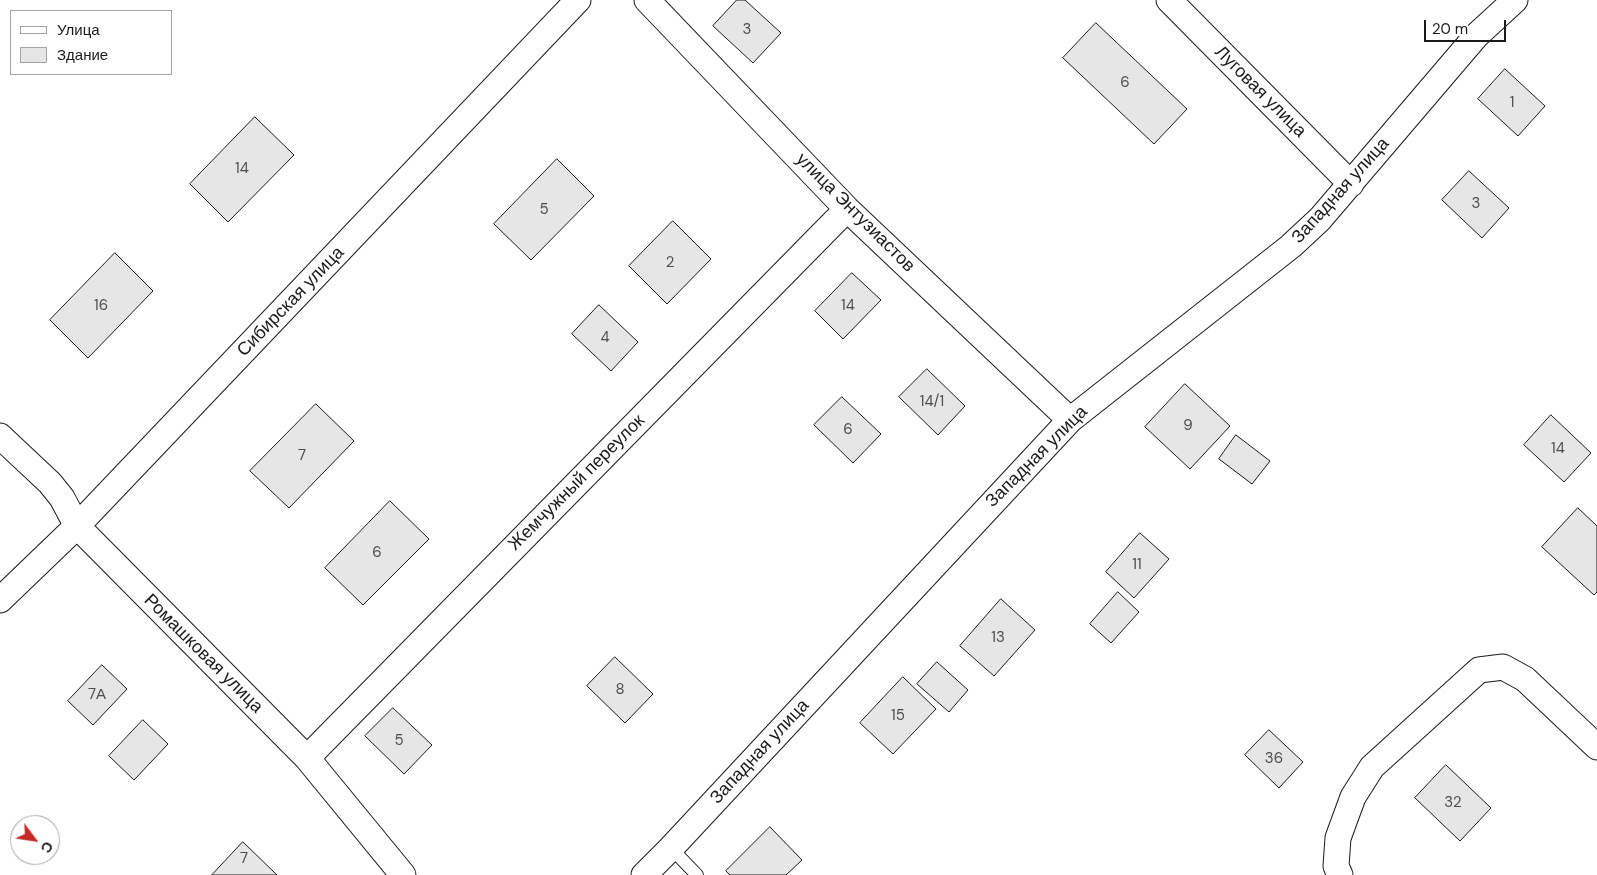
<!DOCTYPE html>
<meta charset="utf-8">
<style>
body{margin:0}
#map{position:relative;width:1597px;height:875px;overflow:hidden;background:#fff;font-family:"DM Sans",sans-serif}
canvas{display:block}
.legend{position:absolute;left:10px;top:10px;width:162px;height:65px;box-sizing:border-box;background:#fff;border:1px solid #a3a3a3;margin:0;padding:6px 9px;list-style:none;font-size:15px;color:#1a1a1a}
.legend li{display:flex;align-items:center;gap:10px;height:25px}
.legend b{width:25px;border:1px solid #a3a3a3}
.north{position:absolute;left:10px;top:815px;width:50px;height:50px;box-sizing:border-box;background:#fff;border:1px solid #a3a3a3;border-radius:50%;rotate:121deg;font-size:14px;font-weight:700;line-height:20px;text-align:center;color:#1a1a1a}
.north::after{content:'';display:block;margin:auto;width:18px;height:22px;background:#c62828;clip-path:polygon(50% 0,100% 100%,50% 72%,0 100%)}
.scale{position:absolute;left:1424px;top:20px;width:82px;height:22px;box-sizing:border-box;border:2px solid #1a1a1a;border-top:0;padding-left:6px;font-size:15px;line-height:18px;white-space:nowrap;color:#1a1a1a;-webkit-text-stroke:4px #fff;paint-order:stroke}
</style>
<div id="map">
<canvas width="1597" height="875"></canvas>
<ul class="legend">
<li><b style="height:6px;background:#fff"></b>Улица</li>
<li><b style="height:14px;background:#e6e6e6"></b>Здание</li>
</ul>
<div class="north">С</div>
<div class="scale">20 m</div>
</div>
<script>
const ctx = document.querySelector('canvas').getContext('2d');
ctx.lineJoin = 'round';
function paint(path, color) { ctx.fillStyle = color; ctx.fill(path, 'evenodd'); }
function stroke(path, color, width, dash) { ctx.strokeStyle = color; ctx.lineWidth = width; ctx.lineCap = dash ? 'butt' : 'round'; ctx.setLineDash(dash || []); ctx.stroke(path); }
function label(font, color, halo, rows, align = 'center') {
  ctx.font = font + ' "DM Sans",sans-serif'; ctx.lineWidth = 4; ctx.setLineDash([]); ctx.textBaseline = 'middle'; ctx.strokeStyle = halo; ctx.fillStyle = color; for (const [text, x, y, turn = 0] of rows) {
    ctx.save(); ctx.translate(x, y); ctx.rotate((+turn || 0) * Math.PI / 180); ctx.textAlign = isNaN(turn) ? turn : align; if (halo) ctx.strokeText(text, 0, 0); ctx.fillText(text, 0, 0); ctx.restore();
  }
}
const building = new Path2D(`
 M737,0H745L781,33L753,63L713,26Z
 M1096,23L1187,109L1154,144L1063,58Z
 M1505,69L1545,106L1518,136L1478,99Z
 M255,117L294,155L228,222L190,184Z
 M557,159L594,196L531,260L494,224Z
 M1469,171L1509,208L1482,238L1442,200Z
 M673,221L711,259L667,304L629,266Z
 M115,253L153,291L88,358L50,320Z
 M852,273L881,300L843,339L815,311Z
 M599,305L638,342L611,371L572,334Z
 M927,369L965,406L938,435L899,397Z
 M1185,384L1230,426L1190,469L1145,427Z
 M842,397L881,434L853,463L814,425Z
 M316,404L354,441L289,508L250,471Z
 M1551,415L1591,453L1564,482L1524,445Z
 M1236,435L1270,461L1252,484L1219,459Z
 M390,501L429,539L363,605L325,568Z
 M1578,508L1597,526V592L1594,595L1542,547Z
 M1140,533L1169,559L1134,598L1106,572Z
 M1118,592L1139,612L1111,643L1090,624Z
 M1001,599L1035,630L994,676L960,646Z
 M615,657L653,694L625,723L587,686Z
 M937,662L968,690L949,712L917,684Z
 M102,665L127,689L93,725L68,701Z
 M903,677L936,709L893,754L860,723Z
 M393,708L432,745L404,774L365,736Z
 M143,720L168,744L134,780L109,756Z
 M1269,730L1303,762L1279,788L1245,755Z
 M1446,765L1491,808L1460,841L1415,798Z
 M770,827L802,860L786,875H730L726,871Z
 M243,842L277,875H212Z`);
const service = new Path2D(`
 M671,848L697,875`);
const minor = new Path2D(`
 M647,0L847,209L1070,420
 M1169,0L1351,184
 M0,436L50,483L62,498L77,526L307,758L403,875
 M0,600L77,526L578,0
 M307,758L847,209
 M644,875L671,848L1070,420L1291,246L1320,219L1477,35L1515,0
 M1340,875L1336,866L1338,838L1353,797L1372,767L1479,670L1503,667L1525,679L1597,747`);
const numberNames = [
 ["3",747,30],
 ["6",1125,83],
 ["1",1512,103],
 ["14",242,169],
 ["3",1476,204],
 ["5",544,210],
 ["2",670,263],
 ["16",101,306],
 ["14",848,306],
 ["4",605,338],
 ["14/1",932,402],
 ["9",1188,426],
 ["6",848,430],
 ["14",1558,449],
 ["7",302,456],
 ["6",377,553],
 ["11",1137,565],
 ["13",998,638],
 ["8",620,690],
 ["7А",97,695],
 ["15",898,716],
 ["5",399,741],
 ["36",1274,759],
 ["32",1453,803],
 ["7",244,859]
];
const streetNames = [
 ["Луговая улица",1260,92,45],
 ["Западная улица",1341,191,-48],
 ["улица Энтузиастов",855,213,45],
 ["Сибирская улица",291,302,-46],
 ["Западная улица",1037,457,-45],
 ["Жемчужный переулок",577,483,-45],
 ["Ромашковая улица",203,654,45],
 ["Западная улица",760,752,-47]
];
paint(building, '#e6e6e6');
stroke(building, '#1a1a1a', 1);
stroke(service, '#1a1a1a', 14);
stroke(minor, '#1a1a1a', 27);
stroke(service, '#fff', 12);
stroke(minor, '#fff', 25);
label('15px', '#4d4d4d', null, numberNames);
label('18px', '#1a1a1a', '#fff', streetNames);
</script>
